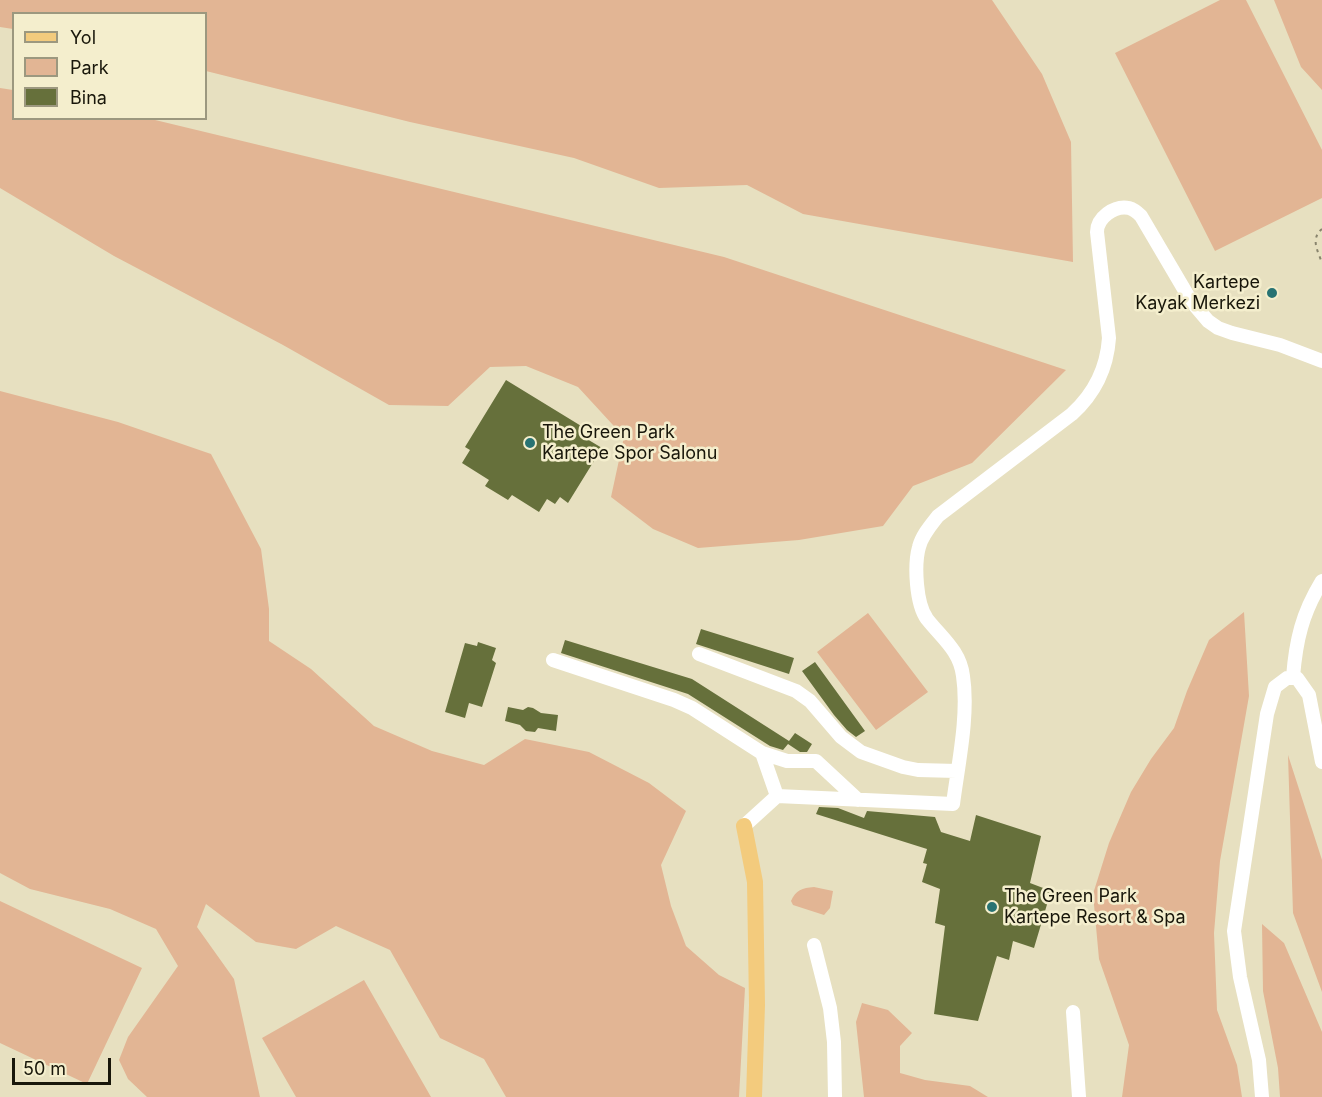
<!DOCTYPE html>
<style>
body{margin:0}
#map{position:relative;width:1322px;height:1097px;overflow:hidden;background:#e7e0c0;font-family:Inter,sans-serif}
canvas{display:block}
.legend{position:absolute;left:12px;top:12px;width:195px;height:108px;box-sizing:border-box;background:#f4eecd;border:2px solid #9c987f;margin:0;padding:8px 10px;list-style:none;font-size:18px;color:#18160a}
.legend li{display:flex;align-items:center;gap:12px;height:30px}
.legend b{width:30px;border:2px solid #9c987f}
.scale{position:absolute;left:12px;top:1058px;width:99px;height:27px;box-sizing:border-box;border:3px solid #18160a;border-top:0;padding-left:8px;font-size:18px;line-height:21px;white-space:nowrap;color:#18160a;-webkit-text-stroke:4px #f4eecd;paint-order:stroke}
</style>
<div id="map">
<canvas width="1322" height="1097"></canvas>
<ul class="legend">
<li><b style="height:8px;background:#f3cb7d"></b>Yol</li>
<li><b style="height:16px;background:#e2b594"></b>Park</li>
<li><b style="height:16px;background:#66703b"></b>Bina</li>
</ul>
<div class="scale">50 m</div>
</div>
<script>
const ctx = document.querySelector('canvas').getContext('2d');
ctx.lineJoin = 'round';
function paint(path, color) { ctx.fillStyle = color; ctx.fill(path, 'evenodd'); }
function stroke(path, color, width, dash) { ctx.strokeStyle = color; ctx.lineWidth = width; ctx.lineCap = dash ? 'butt' : 'round'; ctx.setLineDash(dash || []); ctx.stroke(path); }
function label(font, color, halo, rows, align = 'center') {
  ctx.font = font + ' Inter,sans-serif'; ctx.lineWidth = 5; ctx.setLineDash([]); ctx.textBaseline = 'middle'; ctx.strokeStyle = halo; ctx.fillStyle = color; for (const [text, x, y, turn = 0] of rows) {
    ctx.save(); ctx.translate(x, y); ctx.rotate((+turn || 0) * Math.PI / 180); ctx.textAlign = isNaN(turn) ? turn : align; if (halo) ctx.strokeText(text, 0, 0); ctx.fillText(text, 0, 0); ctx.restore();
  }
}
const green = new Path2D(`
 M0,0H992L1042,74L1071,142L1073,262L803,214L747,185L659,188L574,158L410,122L206,71V14H14L13,29L0,27Z
 M1220,0H1246L1322,150V198L1215,251L1115,53Z
 M1274,0H1322V90L1301,67Z
 M0,88L13,90L14,118L151,119L724,257L1066,370L972,463L913,486L883,526L799,540L698,548L653,529L611,497L624,437L578,387L526,366L490,367L448,406L389,405L283,345L114,256L0,188Z
 M0,391L118,422L211,454L261,549L269,609V641L311,669L374,726L432,751L484,765L525,739L589,752L649,783L686,811L661,865L671,906L686,946L719,975L745,988L739,1097H506L484,1059L440,1038L390,950L336,926L296,949L256,942L206,904L197,927L234,979L260,1097H147L128,1079L119,1060L128,1037L178,966L156,929L110,909L30,889L0,873Z
 M1244,612L1249,696L1220,861L1214,933L1217,1010L1237,1065L1242,1097H1122L1129,1045L1099,959L1093,894L1109,843L1131,792L1151,759L1174,728L1187,691L1209,640Z
 M868,613L928,692L876,730L817,652Z
 M1288,755L1322,860V992L1293,913Z
 M814,887L833,891L830,908L824,915L793,905L791,901C796,890 802,888 814,887Z
 M0,901L142,968L87,1084L0,1043Z
 M1262,924L1284,943L1322,1032V1097H1280L1278,1068L1263,991Z
 M364,980L431,1097H296L262,1038Z
 M862,1003L888,1010L912,1033L900,1046V1073L925,1080L970,1086L988,1097H864L856,1022Z`);
const building = new Path2D(`
 M506,380L591,432L587,439L602,448L568,503L560,497L555,504L547,499L539,512L512,495L508,500L485,486L489,480L462,463L470,450L465,447Z
 M701,629L794,658L789,674L696,644Z
 M565,640L692,679L789,741L795,733L812,744L807,752H800L788,744L783,750L770,746L688,694L561,653Z
 M478,642L496,648L492,660L496,663L482,707L469,703L465,718L445,712L465,643L477,646Z
 M815,662L865,731L856,737L847,730L834,715L802,671Z
 M508,707L523,710L528,707L533,708L541,713L558,715L556,731L538,728L535,732L526,731L520,725L505,721Z
 M819,807L838,808L864,818L867,811L935,817L941,832L970,841L976,815L1041,836L1030,883L1051,891L1034,948L1013,941L1009,960L997,956L978,1021L934,1014L945,926L935,923L940,889L922,882L927,864L923,863L927,849L816,814Z`);
const path = new Path2D(`
 M1322,229C1310,239 1318,251 1322,263`);
const minor = new Path2D(`
 M699,654L796,691L810,701L841,737L861,752L903,767L918,770L957,771
 M553,660L674,700L692,708L762,753L777,796
 M1293,677C1296,640 1302,614 1322,581
 M762,753L787,761H816L858,800
 M744,826L777,796L953,804C958,765 969,715 963,676C960,651 942,638 927,619C916,604 914,565 919,547C922,535 931,525 938,516L1072,414C1094,394 1107,368 1109,338L1097,232C1097,218 1114,205 1129,208C1133,209 1138,213 1141,216L1191,301L1208,321L1218,328L1232,333L1280,345L1322,361
 M814,945L830,1008L834,1042L835,1097
 M1073,1012L1079,1097
 M1262,1097L1259,1060L1240,977L1234,931L1267,714L1275,687L1287,678H1297L1309,695L1322,762`);
const major = new Path2D(`
 M744,826L755,882L757,1005L754,1097`);
const markers = [
 [1272,293,6,"#287373"],
 [530,443,6,"#287373"],
 [992,907,6,"#287373"]
];
const poiNames = [
 ["Kartepe",1260,283,"right"],
 ["Kayak Merkezi",1260,304,"right"],
 ["The Green Park",542,433],
 ["Kartepe Spor Salonu",542,454],
 ["The Green Park",1004,897],
 ["Kartepe Resort & Spa",1004,918]
];
paint(green, '#e2b594');
paint(building, '#66703b');
stroke(path, '#89846d', 2, [3, 4.5]);
stroke(minor, '#fff', 14);
stroke(major, '#f3cb7d', 16);
for (const [x, y, r, color] of markers) { const dot = new Path2D(); dot.arc(x, y, r, 0, 2 * Math.PI); ctx.fillStyle = color; ctx.fill(dot); stroke(dot, '#f4eecd', 2); }
label('18px', '#18160a', '#f4eecd', poiNames, 'left');
</script>
